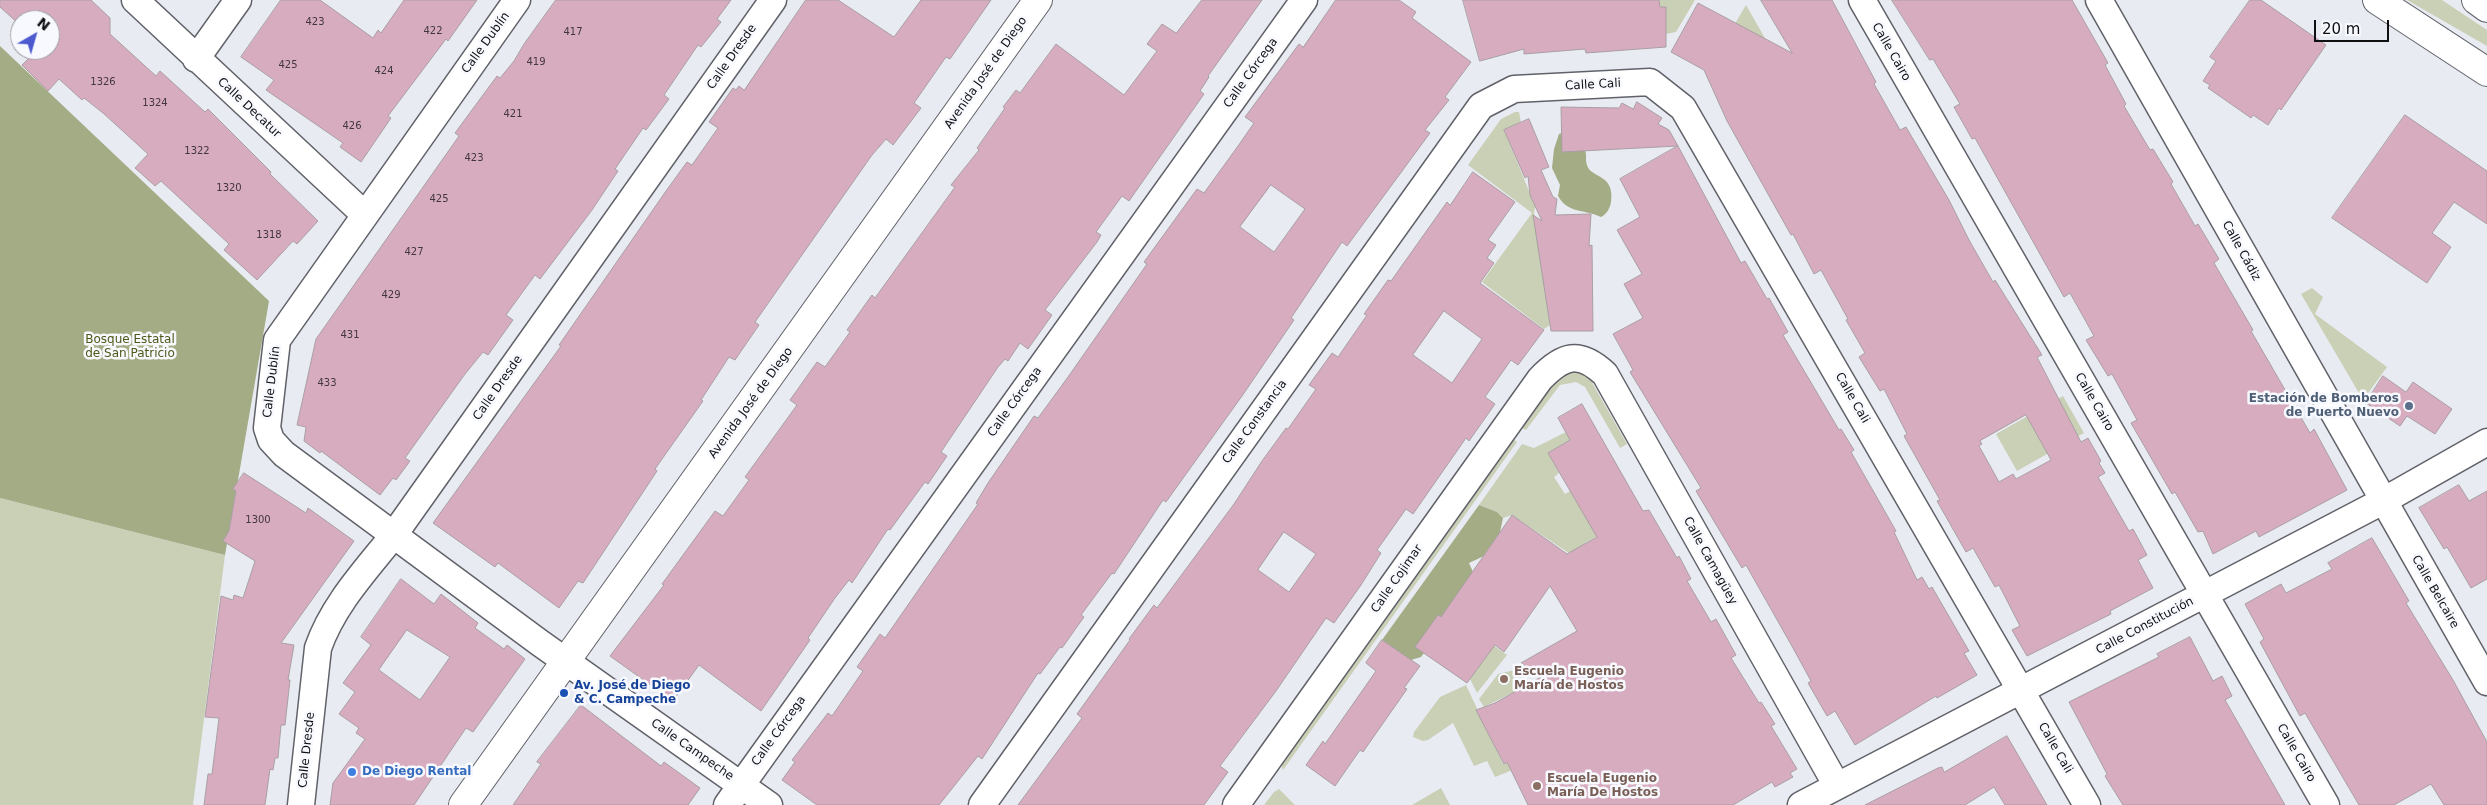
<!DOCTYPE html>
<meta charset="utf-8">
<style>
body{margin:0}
#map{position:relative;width:2487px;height:805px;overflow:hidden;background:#e9ebf3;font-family:"DejaVu Sans",sans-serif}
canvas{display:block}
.north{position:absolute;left:10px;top:10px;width:50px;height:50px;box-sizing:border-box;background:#f7f9ff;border:1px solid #9b9ca1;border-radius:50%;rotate:38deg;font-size:14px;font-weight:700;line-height:20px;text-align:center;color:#101013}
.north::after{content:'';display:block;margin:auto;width:18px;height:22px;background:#4c59cf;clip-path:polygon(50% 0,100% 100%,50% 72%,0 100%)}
.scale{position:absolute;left:2314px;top:20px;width:75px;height:22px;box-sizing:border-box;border:2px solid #101013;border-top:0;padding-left:6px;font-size:15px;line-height:18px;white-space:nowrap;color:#101013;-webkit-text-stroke:4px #f7f9ff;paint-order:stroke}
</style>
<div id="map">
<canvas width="2487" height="805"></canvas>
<div class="north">N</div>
<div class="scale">20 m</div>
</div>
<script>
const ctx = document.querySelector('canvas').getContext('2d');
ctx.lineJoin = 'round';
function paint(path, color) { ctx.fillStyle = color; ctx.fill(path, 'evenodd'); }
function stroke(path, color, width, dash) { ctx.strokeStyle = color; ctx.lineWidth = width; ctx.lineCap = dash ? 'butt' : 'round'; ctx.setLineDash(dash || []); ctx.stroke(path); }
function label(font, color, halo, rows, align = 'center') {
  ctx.font = font + ' "DejaVu Sans",sans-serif'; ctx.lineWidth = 5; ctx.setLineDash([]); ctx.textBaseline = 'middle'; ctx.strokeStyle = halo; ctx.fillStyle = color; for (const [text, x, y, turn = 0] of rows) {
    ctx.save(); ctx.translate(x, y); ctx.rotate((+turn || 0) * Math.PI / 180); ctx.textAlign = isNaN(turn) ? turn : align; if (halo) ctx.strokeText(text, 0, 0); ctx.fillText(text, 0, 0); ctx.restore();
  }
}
const green = new Path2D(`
 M1659,0H1695L1676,32L1666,34V7H1660Z
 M2407,0H2442L2487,30V46Z
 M1746,5L1770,47L1729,34Z
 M1515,112H1519L1521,123L1504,130L1533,201L1537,199L1534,212L1550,325L1544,329L1482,282L1532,213L1468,165L1501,119Z
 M2312,288L2323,297L2315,314L2387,367L2363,400L2301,294Z
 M1575,371L1590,379L1627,444L1620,448L1585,387L1576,382L1560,385L1526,430L1518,426L1555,376Z
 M2063,396L2084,433L2017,471L1996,434Z
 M1566,432L1570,440L1548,453L1559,473L1554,477L1565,494L1603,472L1592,528L1638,502L1642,511L1585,543L1603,576L1512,515L1503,518L1497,512L1479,505L1522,444L1534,448Z
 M1511,438L1517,442L1283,770L1279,759Z
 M0,498L225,555L193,805H0Z
 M1452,616L1507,655L1477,693L1470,679L1490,652Z
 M1523,668L1538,747L1510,694L1484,707L1479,699L1498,674Z
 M1466,685L1503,764L1511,761L1515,769L1495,777L1487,761L1474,766L1453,723L1428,740L1423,741L1413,737L1414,732L1440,697Z
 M1441,788L1450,805H1412Z
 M1279,789L1295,805H1264L1274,792Z`);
const forest = new Path2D(`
 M0,46L269,301L225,555L0,498Z
 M1562,133L1585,150C1587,155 1585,160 1587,165C1591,179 1615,173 1611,202C1610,208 1607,214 1601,217C1585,209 1568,214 1558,196L1560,185L1552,168L1554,149L1559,134Z
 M1479,505L1497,512L1503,518L1500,532L1484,556L1469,563L1473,572L1445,620L1438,615L1416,647L1424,653L1421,657L1411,660L1382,640Z`);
const building = new Path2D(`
 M0,0H91L110,18V34L156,76L160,71L205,112L208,109L271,172L270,174L318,221L297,244L293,241L257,280L224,250L229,244L161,181L155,186L135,168L148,154L103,113L84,98L82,100L59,79L48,91L22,65L37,50H50V20H20V25L0,7Z
 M281,0H320L373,38L378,30L381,33L404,0H477L448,41L446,39L388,116L391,118L361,162L340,147L343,143L266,90L274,80L241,57Z
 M556,0H731L717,19L721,22L701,47L698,45L664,95L669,99L646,130L643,128L615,169L618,171L592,210L540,279L535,275L506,315L513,320L488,355L483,352L465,374L405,458L410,461L396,480L393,478L380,495L321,451L320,453L304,441L306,427L297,425L316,339L459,136L455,133L497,76L500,78L514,61L524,44Z
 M806,0H838L894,37L921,0H991L950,59L946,57L914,103L921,108L893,145L886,139L872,155L755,322L759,325L735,360L729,357L701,400L703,401L655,469L657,471L583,583L578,581L559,608L498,563L495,567L433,523L561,346L559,345L666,191L687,162L692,165L718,128L709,122L733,88L736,90L739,86L744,90Z
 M1202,0H1262L1208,76L1209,77L1200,91L1204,94L1129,201L1122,196L1096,232L1101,235L1097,242L1045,310L1052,315L1028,349L1020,343L1008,361L1005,359L998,367L941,452L947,456L928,484L925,482L890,530L888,529L852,583L849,580L835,598L808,638L810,640L761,711L699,665L673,701L610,656L664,585L662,584L715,511L723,516L749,480L745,477L797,405L790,400L817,362L825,367L850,332L847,330L872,295L875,298L955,187L951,185L979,150L977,148L1005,108L1003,107L1016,90L1020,93L1056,44L1124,95L1157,51L1147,44L1162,24L1176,33Z
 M1336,0H1399L1416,12L1412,18L1471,62L1445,97L1449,100L1425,130L1430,133L1347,246L1342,242L1291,318L1294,320L1242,396L1166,502L1163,500L1114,574L1112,573L1081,615L1084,617L1062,648L1060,647L1040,674L1038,673L982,759L978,756L939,805H817L782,780L795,762L792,760L828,713L832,716L863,671L857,667L880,634L885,638L978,504L976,503L988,483L1034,416L1038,418L1068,377L1147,264L1144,262L1197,189L1204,193L1238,146L1254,123L1245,117L1299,44L1303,47ZM1271,185L1305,209L1274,252L1240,227Z
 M1463,0H1659L1660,7H1666V47L1586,53L1585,49L1524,54V49L1480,61Z
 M1761,0H1832L1876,82L1874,84L1900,130L1906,127L1949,200L1969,240L1993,282L1995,280L2042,355L2037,357L2081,442L2088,438L2101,461L2099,463L2105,473L2098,477L2129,531L2133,529L2147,555L2138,560L2153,588L2110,611L2111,614L2027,656L2012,630L2020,626L1999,585L1995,587L1973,548L1966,552L1937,501L1940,500L1904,436L1907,434L1884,389L1880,391L1859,357L1865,353L1846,320L1848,319L1821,270L1814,274L1793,234L1791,235L1727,121L1704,70L1671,52L1698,3L1792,53ZM2026,415L2051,460L2016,479L2013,474L1999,482L1979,446L1982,444L1980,441Z
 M1892,0H2072L2108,63L2105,65L2126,104L2124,106L2150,150L2153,149L2173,182L2171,184L2195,226L2198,224L2219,259L2214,263L2253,330L2251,331L2310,433L2314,429L2347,490L2259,537L2256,531L2213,554L2203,531L2198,532L2175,492L2172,494L2131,423L2137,420L2112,374L2108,376L2086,340L2094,336L2070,293L2064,297L1975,138L1972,139L1954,107L1960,104L1933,59L1930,60Z
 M2250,0H2261L2326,45L2281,110L2279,108L2268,125L2253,115L2251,118L2208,88L2210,85L2203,81L2216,61L2210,57Z
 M1637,102L1662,118L1658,124L1669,130L1678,146L1562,152L1561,107L1619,108L1622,103L1633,109Z
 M2405,115L2487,171V224L2454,202L2432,233L2451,247L2427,283L2332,218Z
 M1529,119L1549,167L1541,170L1553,197L1557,199L1555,215L1591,214L1589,246L1592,245L1593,331H1551L1533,215L1542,221L1530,195L1528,176L1525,178L1504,130Z
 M1678,146L1741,263L1745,261L1767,299L1769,298L1788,332L1783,335L1839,430L1841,429L1854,450L1851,452L1896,531L1894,532L1917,580L1922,577L1929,589L1932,587L1969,651L1964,653L1977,675L1937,698L1936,696L1855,745L1835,711L1827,716L1808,683L1811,681L1793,648L1746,565L1742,568L1696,491L1701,488L1630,372L1633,370L1613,334L1643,318L1624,284L1642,274L1617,230L1640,217L1620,179Z
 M1473,172L1515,202L1488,240L1496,245L1487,258L1494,263L1480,283L1544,330L1518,365L1511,360L1485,397L1495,404L1469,441L1466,438L1413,514L1406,509L1377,550L1381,553L1361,585L1334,623L1326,618L1276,691L1220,766L1228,772L1204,805H1018L1082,718L1077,714L1130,640L1129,639L1154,605L1157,608L1234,504L1262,461L1286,428L1288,429L1316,389L1309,385L1332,353L1338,357L1367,315L1364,314L1388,280L1391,281L1447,202L1450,205ZM1444,311L1482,339L1452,383L1413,355ZM1284,532L1316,554L1289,592L1258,570Z
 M2383,376L2406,392L2413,382L2452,409L2435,434L2407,416L2400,426L2366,403Z
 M1582,404L1643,511L1649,510L1677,558L1679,556L1691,579L1687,581L1711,622L1716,619L1736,655L1731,658L1759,703L1761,702L1775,724L1771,726L1797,769L1790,773L1793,777L1775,787L1772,782L1733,805H1528L1507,762L1504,764L1476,710L1495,703L1541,677L1521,663L1577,631L1550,586L1504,652L1495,645L1467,683L1415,647L1438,615L1441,617L1512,515L1567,554L1597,537L1548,453L1570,440L1558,418Z
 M244,473L306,513L308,508L354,541L281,643L294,645L288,680H290L285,725H281L278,758H275L273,770L270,769L265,805H204L208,774H212L219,718L205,717L221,596L233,600L234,595L243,598L255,561L223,541L229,531L236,491L233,489Z
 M2459,485L2469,501L2487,491V579L2471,588L2447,547L2444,549L2419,508Z
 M2372,538L2409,601L2406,603L2453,680L2487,742V805H2444L2431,784L2394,805H2359L2305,713L2300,716L2260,642L2264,639L2245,604L2281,584L2286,593L2332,569L2328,563Z
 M401,579L434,604L441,594L478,623L475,628L504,649L507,645L525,659L473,732L466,728L414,805H330L333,783L365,739L356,733L359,728L339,714L355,692L343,683L371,645L361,637ZM407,630L450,657L420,700L379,670Z
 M2190,637L2213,681L2222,676L2232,696L2225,700L2285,805H2123L2105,776L2107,774L2069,702L2159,657L2157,654Z
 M1382,640L1420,666L1404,688L1407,689L1363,752L1360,750L1335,786L1306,765L1323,741L1325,744L1376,671L1366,663Z
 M581,705L661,766L664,762L700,788L688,805H513L541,764L537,762Z
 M2007,736L2047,805H2005L1994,787L1965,805H1865L1938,768L1942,767L1944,772Z`);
const minor = new Path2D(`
 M135,0L364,214
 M517,0L277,340L267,428L271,440L284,454L540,643L769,805
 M1862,0L2326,805
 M2099,0L2487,682
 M196,59L238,0
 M301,805L318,648C333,605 365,571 393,536L773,0
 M727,805L1304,0
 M982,805L1481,106L1514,89L1650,82L1683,108L2087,805
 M1236,805L1540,379C1563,355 1579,350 1605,374L1837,786
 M1801,805L2383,501L2487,442`);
const secondary = new Path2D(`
 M463,805L1038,0`);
const primary = new Path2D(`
 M2377,0L2487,72
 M2476,0L2487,8`);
const markers = [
 [2409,406,5,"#5c6f8a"],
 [1504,679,5,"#8d6e63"],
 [564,693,5,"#1a4fb4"],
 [352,772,5,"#3f7fe0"],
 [1537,786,5,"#8d6e63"]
];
const numberNames = [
 ["423",315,22],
 ["422",433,31],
 ["417",573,32],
 ["419",536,62],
 ["425",288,65],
 ["424",384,71],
 ["1326",103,82],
 ["1324",155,103],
 ["421",513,114],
 ["426",352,126],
 ["1322",197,151],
 ["423",474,158],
 ["1320",229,188],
 ["425",439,199],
 ["1318",269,235],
 ["427",414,252],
 ["429",391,295],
 ["431",350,335],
 ["433",327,383],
 ["1300",258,520]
];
const streetNames = [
 ["Calle Dublín",486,43,-54],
 ["Calle Cairo",1891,52,60],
 ["Calle Dresde",732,57,-55],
 ["Avenida José de Diego",986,73,-55],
 ["Calle Córcega",1251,73,-54],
 ["Calle Cali",1593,85,-3],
 ["Calle Decatur",249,108,43],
 ["Calle Cádiz",2241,251,61],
 ["Calle Dublín",272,382,-83],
 ["Calle Dresde",498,388,-55],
 ["Calle Cali",1852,398,60],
 ["Calle Córcega",1015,402,-54],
 ["Calle Cairo",2094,402,60],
 ["Avenida José de Diego",751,403,-54],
 ["Calle Constancia",1255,422,-54],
 ["Calle Camagüey",1710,561,61],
 ["Calle Cojimar",1397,579,-55],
 ["Calle Belcaire",2435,592,60],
 ["Calle Constitución",2145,626,-28],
 ["Calle Córcega",779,731,-54],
 ["Calle Cali",2055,748,60],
 ["Calle Dresde",307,750,-84],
 ["Calle Campeche",692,750,35],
 ["Calle Cairo",2296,753,60]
];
const parkNames = [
 ["Bosque Estatal",130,340],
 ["de San Patricio",130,354]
];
const serviceNames = [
 ["Estación de Bomberos",2399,399],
 ["de Puerto Nuevo",2399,413]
];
const educationNames = [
 ["Escuela Eugenio",1514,672],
 ["María de Hostos",1514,686],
 ["Escuela Eugenio",1547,779],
 ["María De Hostos",1547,793]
];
const transitNames = [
 ["Av. José de Diego",574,686],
 ["& C. Campeche",574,700]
];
const shopNames = [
 ["De Diego Rental",362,772]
];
paint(green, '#cad0b5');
paint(forest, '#a3ac84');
paint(building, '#d8acbf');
stroke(building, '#a89fa3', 1);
stroke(minor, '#616269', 29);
stroke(secondary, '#616269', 30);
stroke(primary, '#616269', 30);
stroke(minor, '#fff', 26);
stroke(secondary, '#fff', 28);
stroke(primary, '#fff', 28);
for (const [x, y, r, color] of markers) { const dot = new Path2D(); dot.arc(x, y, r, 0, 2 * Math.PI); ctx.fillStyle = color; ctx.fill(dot); stroke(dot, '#f7f9ff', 2); }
label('10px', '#42373e', null, numberNames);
label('12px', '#101013', '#f7f9ff', streetNames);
label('12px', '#4e5818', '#f7f9ff', parkNames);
label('bold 12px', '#4e5e75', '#f7f9ff', serviceNames, 'right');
label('bold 12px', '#785e54', '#f7f9ff', educationNames, 'left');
label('bold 12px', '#164399', '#f7f9ff', transitNames, 'left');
label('bold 12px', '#366cbe', '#f7f9ff', shopNames, 'left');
</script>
